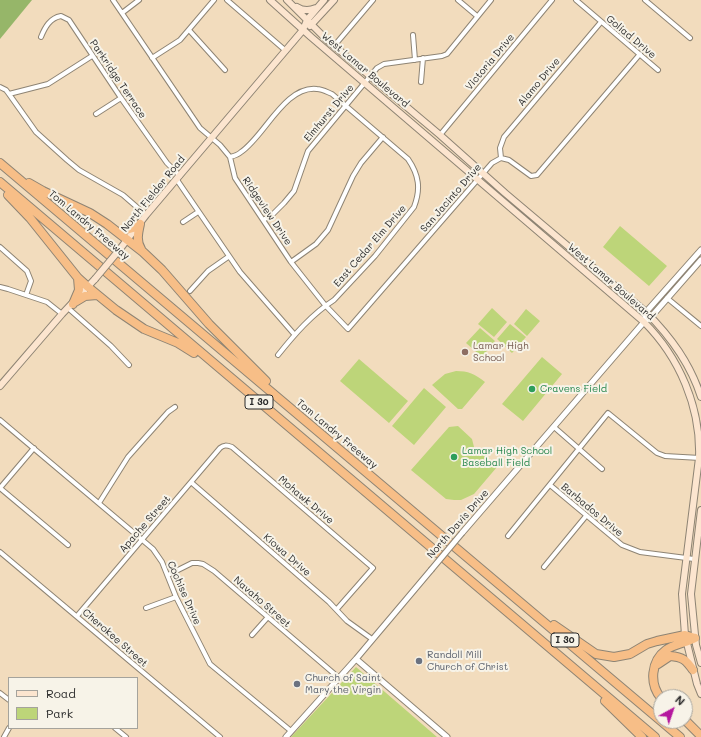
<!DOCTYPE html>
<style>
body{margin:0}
#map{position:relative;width:701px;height:737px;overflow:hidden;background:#f2dcbd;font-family:Mali,sans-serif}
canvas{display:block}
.legend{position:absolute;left:8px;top:677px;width:130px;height:52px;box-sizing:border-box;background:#f7f3e8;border:1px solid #a5a39c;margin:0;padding:5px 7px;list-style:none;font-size:12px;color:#2b2b2b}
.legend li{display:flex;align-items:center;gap:8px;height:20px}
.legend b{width:20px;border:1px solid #a5a39c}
.north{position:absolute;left:653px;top:689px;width:40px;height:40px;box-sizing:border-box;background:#f7f3e8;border:1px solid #a5a39c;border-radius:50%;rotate:40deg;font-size:11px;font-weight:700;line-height:16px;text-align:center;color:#2b2b2b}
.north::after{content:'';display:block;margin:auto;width:14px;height:18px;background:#b5179e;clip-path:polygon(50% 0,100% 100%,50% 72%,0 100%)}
</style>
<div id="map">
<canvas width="701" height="737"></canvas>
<ul class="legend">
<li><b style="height:5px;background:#fce5cf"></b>Road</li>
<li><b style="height:11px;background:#bdd579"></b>Park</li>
</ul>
<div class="north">N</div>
</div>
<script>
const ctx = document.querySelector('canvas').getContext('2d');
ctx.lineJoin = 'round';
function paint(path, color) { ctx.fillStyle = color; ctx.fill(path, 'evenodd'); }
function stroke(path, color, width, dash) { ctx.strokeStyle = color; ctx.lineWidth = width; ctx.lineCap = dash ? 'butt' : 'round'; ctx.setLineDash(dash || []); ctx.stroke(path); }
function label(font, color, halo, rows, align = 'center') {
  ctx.font = font + ' Mali,sans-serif'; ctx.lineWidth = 4; ctx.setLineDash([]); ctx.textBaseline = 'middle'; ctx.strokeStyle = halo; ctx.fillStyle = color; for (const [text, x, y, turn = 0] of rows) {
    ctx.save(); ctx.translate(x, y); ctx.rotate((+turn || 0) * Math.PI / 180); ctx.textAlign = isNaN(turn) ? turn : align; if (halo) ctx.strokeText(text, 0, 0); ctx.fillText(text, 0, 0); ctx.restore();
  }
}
const green = new Path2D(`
 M620,226L667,266L649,286L603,247Z
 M492,308L507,322L494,337L478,324Z
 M526,309L540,321L527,336L514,324Z
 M510,324L526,337L512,353L497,339Z
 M480,328L495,341L482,357L466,343Z
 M542,357L562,374L523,421L502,404Z
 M359,359L408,401L389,423L340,381Z
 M456,371C468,371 475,374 485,382L462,409H458L432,385L445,374Z
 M424,388L446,407L414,445L392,426Z
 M458,426L472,439L474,447L497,467L474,494L461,500H454L446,499L411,470L449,427Z
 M356,667L437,737H291Z`);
const forest = new Path2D(`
 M0,0H32L0,39Z`);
const minor = new Path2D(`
 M113,0L200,128L220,145L230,157L235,178L291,262L325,305L348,329L492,163L501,158L509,160L531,176L537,175L640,54
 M227,0L286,51
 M458,0L477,16
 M576,0L658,70
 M645,0L690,38
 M122,13L139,0
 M189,30L225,70
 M413,35L415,60
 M41,37C45,27 50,18 61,16L69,20L121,98L167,163L180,176
 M334,46L373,0
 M152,58L180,40L214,0
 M421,82L423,58
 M0,87L6,90L9,94L48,84L92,56
 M9,94L36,132L67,160L79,170L123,195L146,215
 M96,114L121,98
 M440,135L552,0
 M230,157C234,156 238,155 241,152C264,137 285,85 317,89C322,89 327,92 332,94L408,159C419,175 421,189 414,207L375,256L334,300C312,314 294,335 278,355
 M501,158L500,148L504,137L601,22
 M177,180L240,272L294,334
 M263,220L272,215L284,203L294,191L308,151L377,68L384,64L442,56L447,54L491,0
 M183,222L198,212
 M0,247L27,271L31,281L26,295
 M291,262L316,244L328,230L353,176L361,163L383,137
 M0,287L8,289L47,302L62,314
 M190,291L208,271L228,257
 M667,298L701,326
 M68,308L111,346L129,365
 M0,420L153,549L162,562L176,597L210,664L291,731
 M554,427L602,469
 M192,483L329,602L347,621L372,639
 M550,485L622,545L640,552L694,559
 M0,488L68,545
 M0,488L34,448
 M99,503L128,457L168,412L175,407
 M508,536L608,413L657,453L665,456L700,458
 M0,552L220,737
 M544,567L586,516
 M168,575L192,563H198L203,564L214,571L338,677
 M146,608L176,597
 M77,616L220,448C224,445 226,445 232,447L373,568L337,609
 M252,635L268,617
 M0,693L9,700
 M115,728L126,737
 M4,737L9,728`);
const tertiary = new Path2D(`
 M644,322L646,312L701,250
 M462,533L644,322L651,317L701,260
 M356,659L447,737
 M286,737L356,659L431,570`);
const secondary = new Path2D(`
 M270,0L311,37L644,322C679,357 701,407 699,458L682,594L685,635L697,684L701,694
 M287,0L326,39L440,135L505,193L646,312C671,337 690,363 701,397
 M297,7C303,11 309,11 316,8
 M310,26L334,0
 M120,249L146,215L303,30L307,20L324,0
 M0,386L62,314L95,279
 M701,510L691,594L696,645L701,663`);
const motorway = new Path2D(`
 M0,163L661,721
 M0,182L655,737
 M29,183L43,191L90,213L107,224L143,252L162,270L209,324L266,381
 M8,195L30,218L78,278L88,287L116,310L144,329L178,343L194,353
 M140,224C138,233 136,241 141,249
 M119,232L133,228L140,224
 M75,302L85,296L97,295
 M73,304L79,290L78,278
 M554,625L596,654L614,657L630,654L647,644L657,641L685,635L695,638
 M658,664L670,656C683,657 686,660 693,670
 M661,698C649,684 651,661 666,650C674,644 686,643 695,638
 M605,701L642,737
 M685,720L701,736
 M661,721L680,737`);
const tertiaryBridge = new Path2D(`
 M431,570L462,533`);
const secondaryBridge = new Path2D(`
 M95,279L120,249`);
const markers = [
 [465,352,4,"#8d6e63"],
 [532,389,4,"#2e9e5b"],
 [454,457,4,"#2e9e5b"],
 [419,661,4,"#6b7280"],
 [297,684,4,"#6b7280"]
];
const shields = [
 [259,402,28],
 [565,640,28]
];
const shieldNames = [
 ["I 30",259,402],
 ["I 30",565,640]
];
const streetNames = [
 ["Goliad Drive",631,37,40],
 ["Victoria Drive",490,62,-50],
 ["West Lamar Boulevard",365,70,40],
 ["Parkridge Terrace",118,79,56],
 ["Alamo Drive",539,82,-50],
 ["Elmhurst Drive",329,113,-50],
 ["North Fielder Road",153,194,-51],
 ["San Jacinto Drive",451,198,-49],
 ["Ridgeview Drive",267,211,56],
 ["Tom Landry Freeway",89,225,40],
 ["East Cedar Elm Drive",370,246,-49],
 ["West Lamar Boulevard",611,282,41],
 ["Tom Landry Freeway",337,434,40],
 ["Mohawk Drive",306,500,40],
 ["Barbados Drive",592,510,40],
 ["Apache Street",145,524,-49],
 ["North Davis Drive",458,524,-49],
 ["Kiowa Drive",287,555,41],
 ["Cochise Drive",184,593,66],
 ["Navaho Street",262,602,41],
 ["Cherokee Street",115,638,41]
];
const educationNames = [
 ["Lamar High",473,346],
 ["School",473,358]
];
const leisureNames = [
 ["Cravens Field",540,389],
 ["Lamar High School",462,451],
 ["Baseball Field",462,463]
];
const worshipNames = [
 ["Randoll Mill",427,655],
 ["Church of Christ",427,667],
 ["Church of Saint",305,678],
 ["Mary the Virgin",305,690]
];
paint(green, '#bdd579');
paint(forest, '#96b669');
stroke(minor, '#8e8474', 6);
stroke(tertiary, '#8e8474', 7);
stroke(secondary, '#8e8474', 8);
stroke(motorway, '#8e8474', 10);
stroke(minor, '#fff', 4);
stroke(tertiary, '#fff', 5);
stroke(secondary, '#fce5cf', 6);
stroke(motorway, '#f7be87', 8);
stroke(tertiaryBridge, '#8e8474', 7, []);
stroke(secondaryBridge, '#8e8474', 8, []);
stroke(tertiaryBridge, '#fff', 5);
stroke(secondaryBridge, '#fce5cf', 6);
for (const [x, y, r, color] of markers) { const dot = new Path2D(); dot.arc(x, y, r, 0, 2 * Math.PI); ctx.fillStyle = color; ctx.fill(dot); stroke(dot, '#f7f3e8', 1.5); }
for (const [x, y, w] of shields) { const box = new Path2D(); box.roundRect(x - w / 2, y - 7, w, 14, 3); ctx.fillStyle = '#f7f3e8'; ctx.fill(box); stroke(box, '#2b2b2b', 1); }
label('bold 9px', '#2b2b2b', null, shieldNames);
label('10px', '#2b2b2b', '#f7f3e8', streetNames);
label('10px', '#785e54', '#f7f3e8', educationNames, 'left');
label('10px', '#27864d', '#f7f3e8', leisureNames, 'left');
label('10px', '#5b616d', '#f7f3e8', worshipNames, 'left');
</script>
